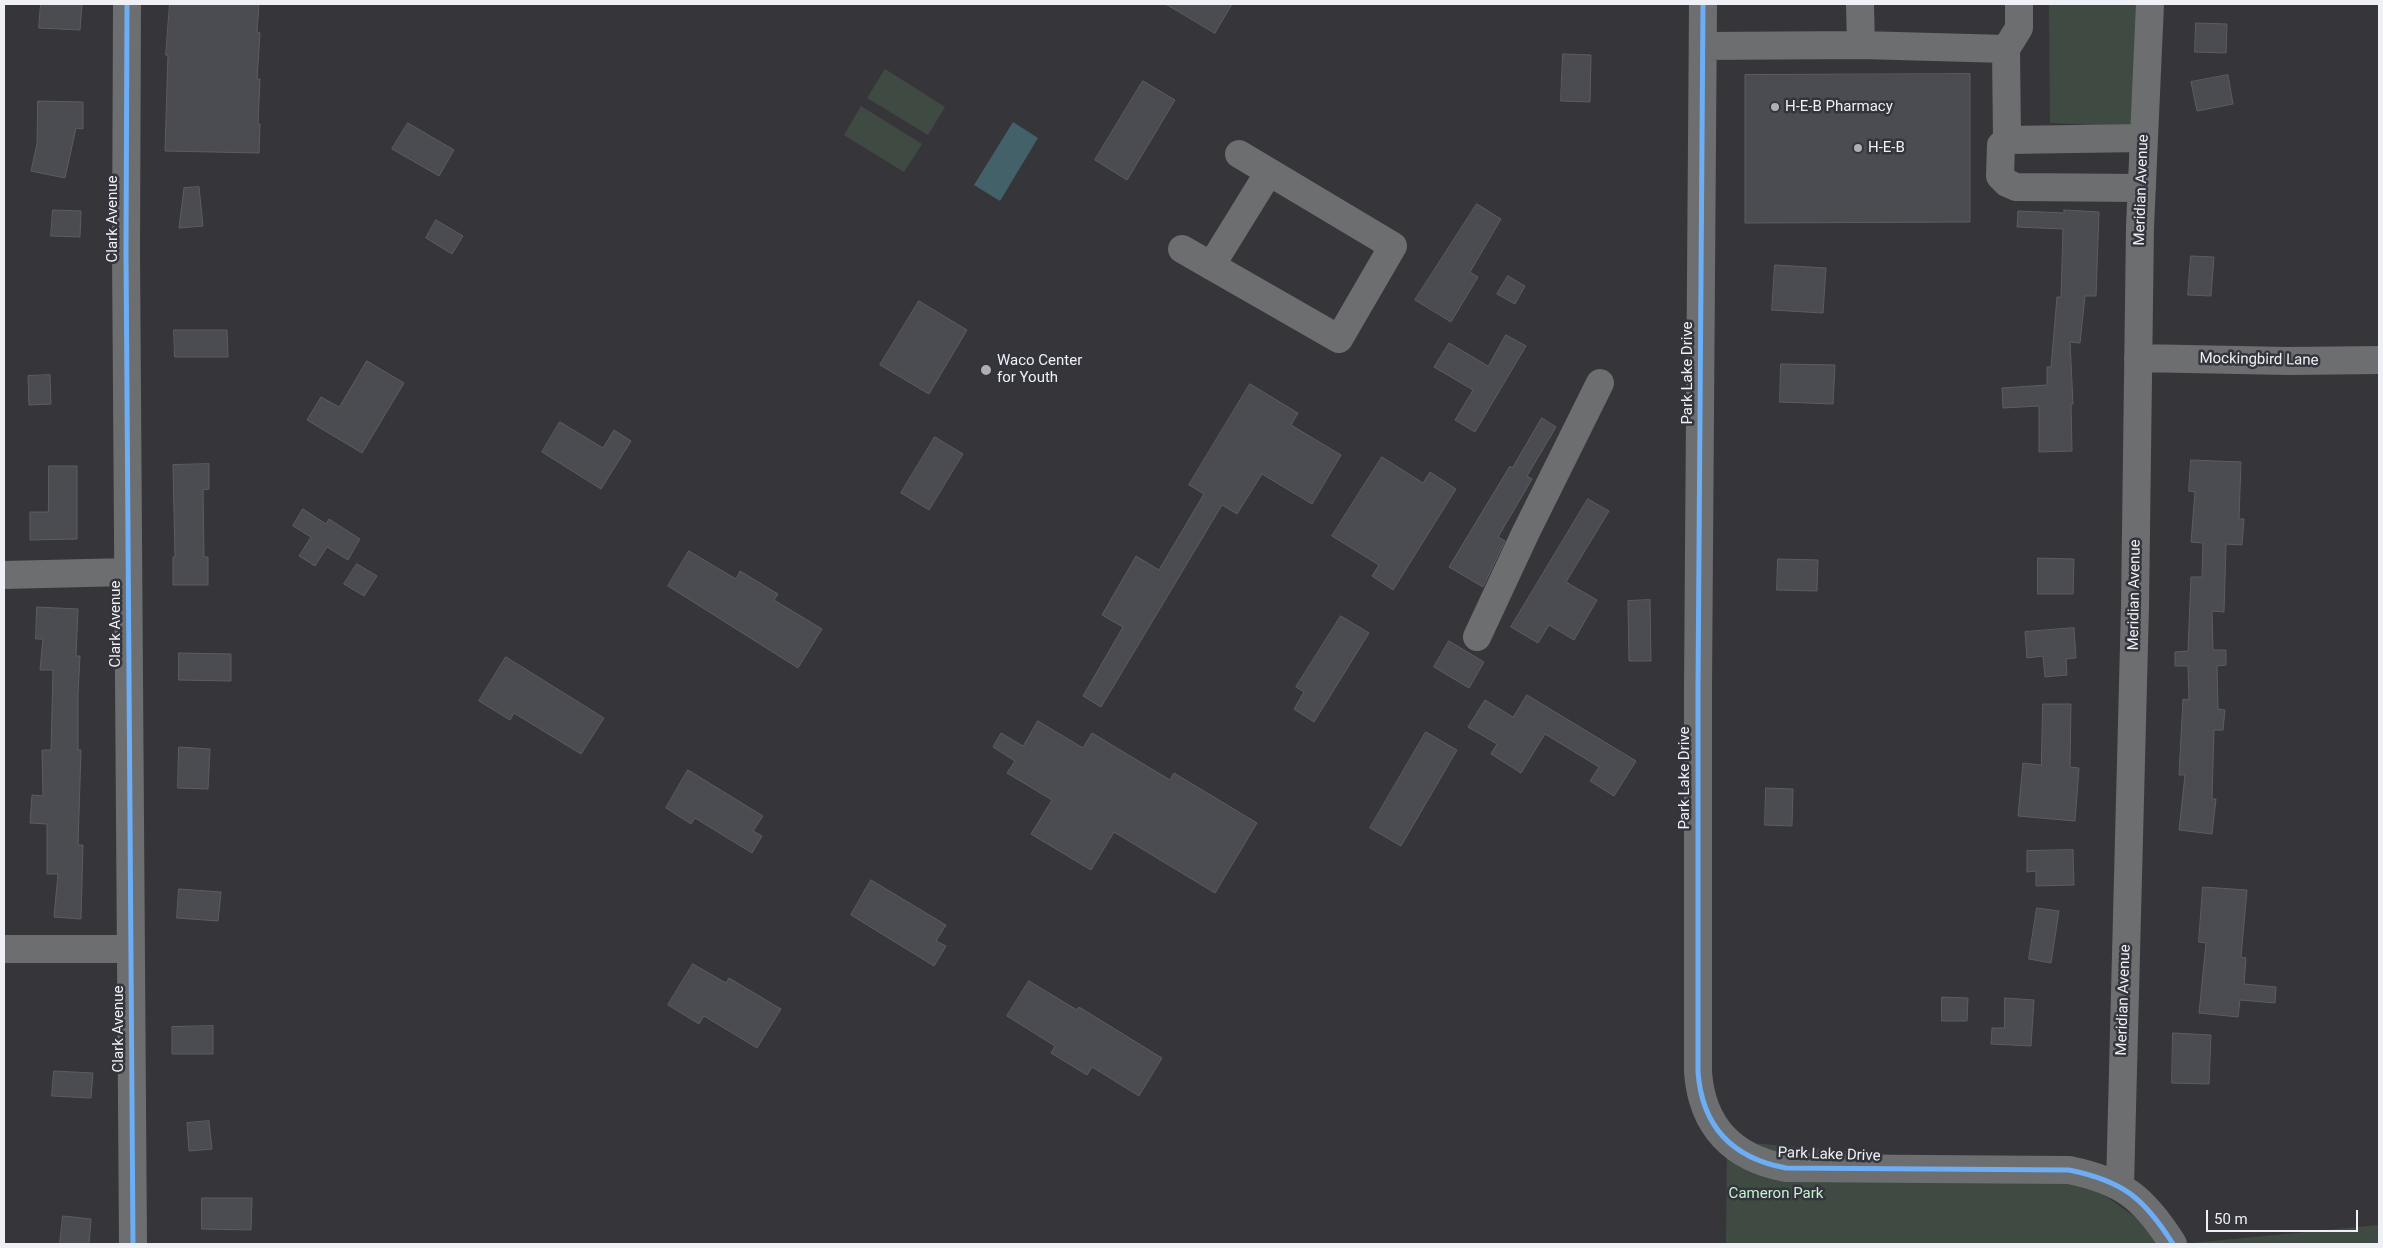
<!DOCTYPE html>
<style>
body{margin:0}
#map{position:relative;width:2383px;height:1248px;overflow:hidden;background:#36363a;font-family:Roboto,sans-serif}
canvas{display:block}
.frame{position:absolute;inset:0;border:5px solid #eff0f5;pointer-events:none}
.scale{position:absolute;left:2206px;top:1210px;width:152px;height:22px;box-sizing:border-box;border:2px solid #eff0f5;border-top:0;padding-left:6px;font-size:15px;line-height:18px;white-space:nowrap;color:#eff0f5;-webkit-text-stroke:4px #34343c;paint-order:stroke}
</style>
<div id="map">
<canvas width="2383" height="1248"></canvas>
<div class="frame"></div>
<div class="scale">50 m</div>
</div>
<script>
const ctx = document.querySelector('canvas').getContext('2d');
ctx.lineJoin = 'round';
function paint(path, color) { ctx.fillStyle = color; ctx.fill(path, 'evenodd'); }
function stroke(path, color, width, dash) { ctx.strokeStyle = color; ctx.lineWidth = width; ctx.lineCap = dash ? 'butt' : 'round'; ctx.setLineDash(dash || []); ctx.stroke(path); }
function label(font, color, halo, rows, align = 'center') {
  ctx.font = font + ' Roboto,sans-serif'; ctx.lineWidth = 5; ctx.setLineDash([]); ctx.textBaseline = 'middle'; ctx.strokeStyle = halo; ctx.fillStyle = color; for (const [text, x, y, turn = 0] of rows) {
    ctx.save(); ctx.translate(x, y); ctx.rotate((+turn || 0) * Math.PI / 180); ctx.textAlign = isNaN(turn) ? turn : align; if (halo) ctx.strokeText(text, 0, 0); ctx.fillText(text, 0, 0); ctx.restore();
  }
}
const green = new Path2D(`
 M2049,4H2139L2136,127L2050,123Z
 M885,69L945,107L928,135L867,98Z
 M861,106L922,144L904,172L844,135Z
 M1727,1141L2069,1170L2173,1244H1726Z
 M2379,1225V1244H2181Z`);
const water = new Path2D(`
 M1013,122L1038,138L1000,201L974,185Z`);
const building = new Path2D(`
 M41,4H82L80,30L39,28Z
 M170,4H259L257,32L260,33L257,79H260L258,124H260L259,153L165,151L168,55H166Z
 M1166,4H1232L1215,33Z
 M2196,23L2227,24L2226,53L2195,52Z
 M1563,54L1591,55L1590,102L1561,101Z
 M1970,74V222L1745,223V75Z
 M2228,75L2233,104L2197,111L2191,82Z
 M1143,81L1175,100L1127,180L1095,160Z
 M38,101L83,102V129L76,128L65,178L31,171L37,144Z
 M408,123L454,150L439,176L392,149Z
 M199,187L203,226L179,228L184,188Z
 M1477,204L1501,219L1470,272L1478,277L1451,322L1415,300Z
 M53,210L81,211L80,237L51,236Z
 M2064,210L2099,212L2096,296H2085L2080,343L2070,342L2073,404H2071L2072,451L2039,452V406L2003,408L2002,388L2047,385V367H2051L2057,297H2061L2063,229L2017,227L2018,211L2064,213Z
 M436,220L463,236L452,254L426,238Z
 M2191,256L2214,257L2211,296L2188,295Z
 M1775,265L1826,268L1823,313L1772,310Z
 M1508,276L1525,286L1515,304L1497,294Z
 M919,301L967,330L929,394L880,365Z
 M174,330H227L228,357H175Z
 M1506,335L1526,346L1475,432L1455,420L1473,390L1434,367L1449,343L1488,366Z
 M367,361L404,383L362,453L307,420L321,397L339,407Z
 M1781,364L1835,365L1833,404L1780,402Z
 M50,375L51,404L29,405L28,376Z
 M1250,384L1298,413L1291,425L1341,455L1312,504L1262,474L1237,514L1222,505L1101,707L1083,696L1123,627L1102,615L1136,556L1159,570L1204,494L1189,485Z
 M1542,418L1556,427L1527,476L1532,479L1498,537L1505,541L1483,587L1449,567L1510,466L1512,468Z
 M560,422L603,448L614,430L631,441L601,489L542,452Z
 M935,437L963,454L929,510L901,493Z
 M1382,457L1423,483L1430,472L1456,489L1393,590L1372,576L1379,565L1332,536Z
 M2191,460L2241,462L2239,519H2244L2242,545L2226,544L2224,612L2212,611L2213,650H2226V665L2217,666L2218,709L2225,710L2223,730H2214L2212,799H2216L2212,834L2179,830L2185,775H2179L2183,699L2189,700L2188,666H2175V652L2188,651L2191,577H2202L2203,543L2191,542L2195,492L2189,491Z
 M209,464V489L203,490L204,557H208V585H173V557H175L173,465Z
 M49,466H77V539L30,540V512H48Z
 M1588,499L1609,511L1566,582L1597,600L1574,640L1549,625L1538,643L1511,627Z
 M303,509L326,524L329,519L360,539L348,560L327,547L315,566L299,556L311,537L293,526Z
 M689,551L736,579L740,571L778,594L774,600L822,629L798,668L668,586Z
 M2038,558L2074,559L2073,594H2038Z
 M1778,559L1818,560L1817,591L1777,590Z
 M357,564L377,576L364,596L344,584Z
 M1650,600L1651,661H1629L1628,601Z
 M37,607L78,609L76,656H80L78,694V750H81L78,845H83L81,919L54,917L58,874H47V824L30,823L32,795L43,796L42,750H51L53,670H40L43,639H36Z
 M1341,616L1369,633L1314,722L1294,709L1304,692L1296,687Z
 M2074,628L2076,658L2066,659L2067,675L2045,677L2043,656L2027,658L2025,632Z
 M1449,641L1484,662L1469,688L1434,667Z
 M179,653L231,654V681L179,680Z
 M506,657L604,718L581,754L514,713L510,720L479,701Z
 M1527,695L1636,761L1614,796L1590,781L1599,767L1545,734L1521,773L1491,754L1497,744L1468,727L1485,700L1513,717Z
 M2043,704H2071L2070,767L2079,768L2075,821L2018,816L2023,763L2041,765Z
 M1038,721L1083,748L1092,733L1170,780L1174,773L1257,823L1215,893L1114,832L1091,870L1031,834L1052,800L1007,773L1015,761L993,747L1001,733L1023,746Z
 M1426,732L1457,750L1401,846L1370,828Z
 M179,747L210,749L208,789L178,788Z
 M688,770L763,816L753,831L762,836L752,853L695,818L691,824L666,808Z
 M1766,788L1793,789L1792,826L1765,825Z
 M2073,850L2074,885L2036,886V871L2027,872V851Z
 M871,880L946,925L936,941L946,946L934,966L851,915Z
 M2203,887L2247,890L2241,957L2246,958L2244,984L2276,987L2275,1003L2240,1000L2238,1017L2199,1013L2206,943L2199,942Z
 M179,889L221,892L218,921L177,918Z
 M2037,908L2059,911L2051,963L2029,959Z
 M693,964L726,983L729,978L781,1009L757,1048L704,1016L699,1024L668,1005Z
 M1029,981L1077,1010L1079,1007L1162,1058L1139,1096L1092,1067L1087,1075L1051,1053L1055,1046L1007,1016Z
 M1942,997L1968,998L1967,1021H1942Z
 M2005,998L2034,1000L2031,1046L1991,1044L1992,1028H2004Z
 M213,1026V1054H172V1027Z
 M2173,1033L2211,1035L2209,1084L2172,1083Z
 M54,1071L93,1073L91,1098L52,1096Z
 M209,1121L212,1149L189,1151L187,1123Z
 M202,1198H252L251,1230L202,1229Z
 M63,1216L91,1219L89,1244H60Z`);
const minor = new Path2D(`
 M127,4L126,252L133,1244
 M1703,4L1698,687V1072C1702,1126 1732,1158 1786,1168L2069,1170C2123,1181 2144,1198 2173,1244
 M1860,4L1861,45
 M1703,46L1861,45L2006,49L2007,140L2144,138
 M2006,49L2019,28V4
 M2007,140L2001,145L2000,176L2007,183L2016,187L2142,188
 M1182,249L1339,339L1393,246L1239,154
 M1211,266L1269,172
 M2138,358L2288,361L2379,360
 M4,575L128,572
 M1477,637L1525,534L1600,383
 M4,949H131
 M2120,1186L2135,606L2140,227L2150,4`);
const cycleway = new Path2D(`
 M127,4L126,252L133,1244
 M1703,4L1698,687V1072C1702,1126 1732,1158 1786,1168L2069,1170C2123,1181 2144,1198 2173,1244`);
const markers = [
 [1775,107,5,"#aeafb4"],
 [1858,148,5,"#aeafb4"],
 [986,370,6,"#aeafb4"]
];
const poiNames = [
 ["H-E-B Pharmacy",1785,107],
 ["H-E-B",1868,148],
 ["Waco Center",997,361],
 ["for Youth",997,378]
];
const streetNames = [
 ["Meridian Avenue",2142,190,-88],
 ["Clark Avenue",113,219,-90],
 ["Mockingbird Lane",2259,360,1],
 ["Park Lake Drive",1688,373,-90],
 ["Meridian Avenue",2135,595,-89],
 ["Clark Avenue",116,624,-90],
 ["Park Lake Drive",1685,778,-90],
 ["Meridian Avenue",2124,1000,-88],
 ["Clark Avenue",119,1029,-90],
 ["Park Lake Drive",1829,1155,2]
];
const parkNames = [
 ["Cameron Park",1776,1194]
];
paint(green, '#3f4b42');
paint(water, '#426169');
paint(building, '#4b4b52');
stroke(building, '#5d5d60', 1);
stroke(minor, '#6d6e70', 28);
stroke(cycleway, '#6dadf4', 5);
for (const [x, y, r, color] of markers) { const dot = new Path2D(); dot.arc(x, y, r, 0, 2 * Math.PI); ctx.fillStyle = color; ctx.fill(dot); stroke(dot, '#34343c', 2); }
label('15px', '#eff0f5', '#34343c', poiNames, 'left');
label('15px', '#eff0f5', '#34343c', streetNames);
label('15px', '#c3f2cc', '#34343c', parkNames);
</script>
